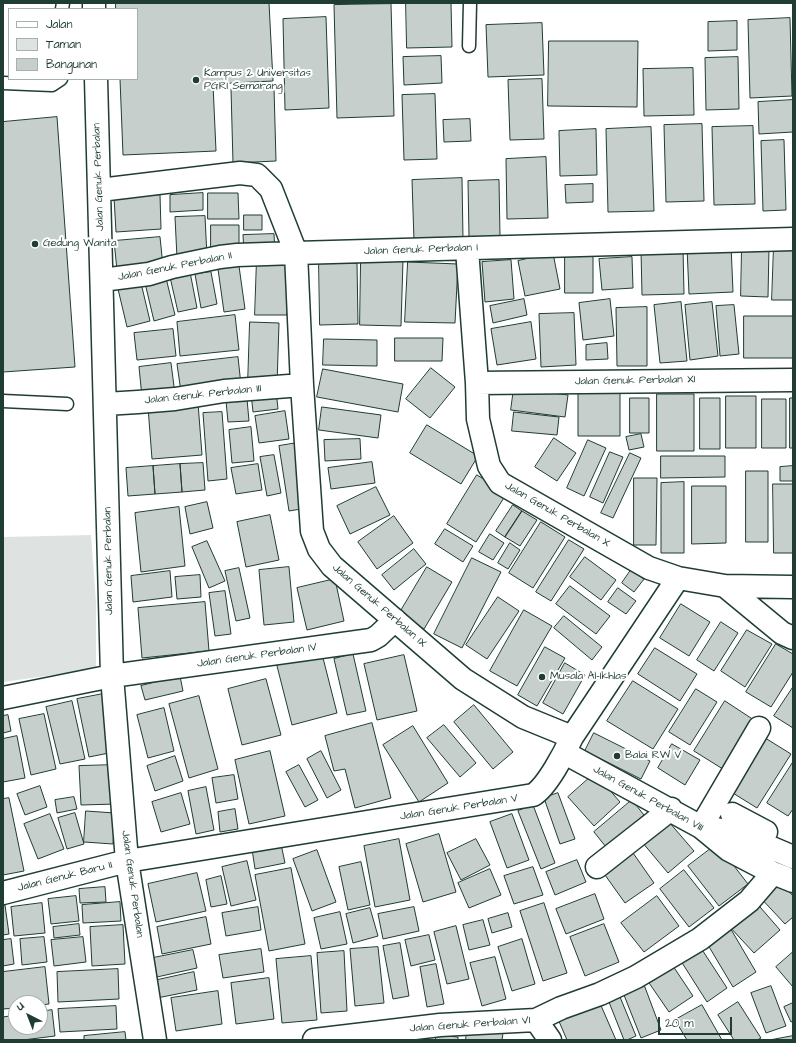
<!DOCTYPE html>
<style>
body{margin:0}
#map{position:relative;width:796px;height:1043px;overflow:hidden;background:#fff;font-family:"Architects Daughter",sans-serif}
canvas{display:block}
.frame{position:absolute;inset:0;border:4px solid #1f3d34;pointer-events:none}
.legend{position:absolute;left:8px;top:8px;width:130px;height:72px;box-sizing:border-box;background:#fff;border:1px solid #a5b1ae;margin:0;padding:5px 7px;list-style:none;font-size:12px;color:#1f3d34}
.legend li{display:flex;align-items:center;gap:8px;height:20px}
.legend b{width:20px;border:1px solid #a5b1ae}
.north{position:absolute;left:8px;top:995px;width:40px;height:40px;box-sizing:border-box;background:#fff;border:1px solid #a5b1ae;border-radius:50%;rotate:318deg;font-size:11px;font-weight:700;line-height:16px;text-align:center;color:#1f3d34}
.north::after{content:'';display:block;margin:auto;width:14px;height:18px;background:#1f3d34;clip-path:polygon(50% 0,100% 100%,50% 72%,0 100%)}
.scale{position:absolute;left:658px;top:1017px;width:74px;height:18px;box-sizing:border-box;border:2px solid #1f3d34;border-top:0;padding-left:5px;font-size:12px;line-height:14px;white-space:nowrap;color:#1f3d34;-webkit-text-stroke:3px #fff;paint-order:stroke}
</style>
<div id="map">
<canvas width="796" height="1043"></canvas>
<div class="frame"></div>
<ul class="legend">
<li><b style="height:5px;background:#fff"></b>Jalan</li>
<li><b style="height:11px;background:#dee3e2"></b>Taman</li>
<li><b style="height:11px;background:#c7cfcc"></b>Bangunan</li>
</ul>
<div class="north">U</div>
<div class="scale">20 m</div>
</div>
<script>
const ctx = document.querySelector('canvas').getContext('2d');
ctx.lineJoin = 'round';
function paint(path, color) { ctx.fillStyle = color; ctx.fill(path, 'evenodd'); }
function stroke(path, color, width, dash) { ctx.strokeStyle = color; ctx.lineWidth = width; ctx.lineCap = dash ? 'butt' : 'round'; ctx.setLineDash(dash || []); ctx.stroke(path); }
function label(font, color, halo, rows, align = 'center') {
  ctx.font = font + ' "Architects Daughter",sans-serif'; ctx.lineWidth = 4; ctx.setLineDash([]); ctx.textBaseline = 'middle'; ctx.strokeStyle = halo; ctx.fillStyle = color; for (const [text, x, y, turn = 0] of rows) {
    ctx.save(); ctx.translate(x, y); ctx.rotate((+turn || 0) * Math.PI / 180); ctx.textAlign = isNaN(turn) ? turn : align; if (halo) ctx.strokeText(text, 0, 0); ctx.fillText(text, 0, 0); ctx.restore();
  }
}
const green = new Path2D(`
 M91,535L96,602V669L3,682V537Z`);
const building = new Path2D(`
 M116,3H269L273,81L213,84L216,151L123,155L120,79H137V9H116Z
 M406,3H451L452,47L407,48Z
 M391,4L394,116L337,118L334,5Z
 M326,17L329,108L285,110L283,19Z
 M790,18L792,96L750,98L748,20Z
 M737,21V50L708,51V22Z
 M542,23L544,75L488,77L486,25Z
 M549,41H638L637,107L548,106Z
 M441,56L442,83L404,85L403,57Z
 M738,57L739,109L706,110L705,58Z
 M693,68L694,115L644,116L643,69Z
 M542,79L544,139L510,140L508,80Z
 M274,88L276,161L233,163L231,89Z
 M435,94L437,159L404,160L402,95Z
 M793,100V132L759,134L758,102Z
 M57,117L75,367L3,372V122Z
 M470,119L471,141L444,142L443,120Z
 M702,124L704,201L666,202L664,125Z
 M753,126L755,204L714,205L712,127Z
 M651,127L654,211L608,212L606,129Z
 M596,129L597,175L560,176L559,131Z
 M784,140L786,210L763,211L761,141Z
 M546,157L548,218L507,219L506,159Z
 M462,178L463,239L414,241L412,180Z
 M499,180L500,236L469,237L468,181Z
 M593,184V202L566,203L565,185Z
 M203,193V210L170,212V195Z
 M208,193H238L239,219H208Z
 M160,195L161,229L116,232L114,197Z
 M244,215H262V230H244Z
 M205,216L207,257L177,258L175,217Z
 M211,225H239V252H211Z
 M274,234L275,252L244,253L243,235Z
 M160,237L163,266L117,270L114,241Z
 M731,245L733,292L689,294L687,247Z
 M774,245L793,246V300H772Z
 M742,247H769L768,297L741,296Z
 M683,248L684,294L642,295L641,250Z
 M553,253L560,289L525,296L518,261Z
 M565,255H593V293H565Z
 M632,257L633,288L602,290L599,259Z
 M257,258L289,259L287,315H255Z
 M238,259L245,309L224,312L217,262Z
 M361,260H403L401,326L360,325Z
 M511,260L514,299L485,302L482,262Z
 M408,262L458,264L455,323L405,322Z
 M319,263H357L358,324L320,325Z
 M190,272L197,308L178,312L170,277Z
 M211,272L217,304L201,308L195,274Z
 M166,278L175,315L154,321L145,283Z
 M141,283L150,321L127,327L118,289Z
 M524,299L527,315L493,323L490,306Z
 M610,299L614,336L583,340L579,303Z
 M681,302L687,361L660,363L654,305Z
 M712,302L718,356L690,360L685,305Z
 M734,305L739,354L720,356L716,306Z
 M647,307V366H617L616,308Z
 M574,313L576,365L541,367L539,314Z
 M235,315L239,350L180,356L177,322Z
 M744,316H793V358H744Z
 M250,322L279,323L277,385L248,384Z
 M531,322L536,359L497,365L491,329Z
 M173,329L176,356L137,360L134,333Z
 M395,338H443L442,361H395Z
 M324,339L377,340V366L323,365Z
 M607,343L608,359L586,360V345Z
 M238,357L241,385L181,392L177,364Z
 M171,363L175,394L142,397L139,367Z
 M431,368L455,387L430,418L406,399Z
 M323,369L403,384L398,412L317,397Z
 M514,388L568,395L565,417L511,410Z
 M276,390L278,409L253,412L251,393Z
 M620,390V436H578V391Z
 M657,394H694V451H657Z
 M726,396H756V448H726Z
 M630,398H649V433H630Z
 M700,398H720V449H700Z
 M790,398H793V448H790Z
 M247,399L249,421L228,422L226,401Z
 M762,399H786V448H762Z
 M198,403L202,455L152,459L148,407Z
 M322,407L381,415L378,438L319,430Z
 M285,411L289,439L259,443L255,416Z
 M222,412L227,479L208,481L203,413Z
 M514,412L559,417L557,435L512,431Z
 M427,425L478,456L461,484L410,453Z
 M251,427L254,461L232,463L229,430Z
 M641,434L644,447L629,450L626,437Z
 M554,438L576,453L557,481L535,467Z
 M360,439L361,459L325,461L324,440Z
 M588,440L606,448L584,496L567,488Z
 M297,443L307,508L289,511L279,446Z
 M610,452L623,457L603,503L590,497Z
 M630,453L641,458L613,518L601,513Z
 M274,455L281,493L267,496L260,457Z
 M661,456H725V477L661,478Z
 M372,462L375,483L331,489L328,468Z
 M203,463L205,490L182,492L180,464Z
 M180,464L182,492L155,494L153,466Z
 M258,464L262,490L236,494L231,468Z
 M153,466L155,494L128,496L126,468Z
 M793,466V481H780V467Z
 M746,471H768V542H746Z
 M477,475L507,493L476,542L447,524Z
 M634,478H657L656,545H634Z
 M684,482V553H661V483Z
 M773,484H793V553H774Z
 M692,486H726V543L692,544Z
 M376,487L390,515L350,534L337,506Z
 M207,502L213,528L190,534L185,507Z
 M513,505L522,511L505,537L496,531Z
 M179,507L185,566L141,572L135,513Z
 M522,511L537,520L520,546L505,537Z
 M270,515L279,560L246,567L237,522Z
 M394,516L413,543L377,569L358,542Z
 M541,522L565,537L533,588L509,573Z
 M445,529L473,546L463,562L435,544Z
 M490,534L504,543L493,560L479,552Z
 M569,540L584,549L551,601L536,592Z
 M207,541L225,581L209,588L192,547Z
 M510,543L520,550L508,569L498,563Z
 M414,549L426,564L394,590L382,575Z
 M585,557L616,580L601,600L570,577Z
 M472,558L501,572L462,648L434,634Z
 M289,567L294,622L264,625L259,570Z
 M427,567L452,582L424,629L399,614Z
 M239,568L250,618L236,621L225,571Z
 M631,570L644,579L634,592L622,583Z
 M170,571L172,597L133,602L131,576Z
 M200,575L201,597L177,599L175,577Z
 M335,579L344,621L307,630L297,588Z
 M570,586L610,616L596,634L556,604Z
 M618,588L636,601L626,614L608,602Z
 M225,591L231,634L215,636L209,593Z
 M498,597L519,611L487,659L466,645Z
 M205,602L209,651L142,658L138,608Z
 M681,604L710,622L689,656L660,638Z
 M524,610L552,626L517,686L490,671Z
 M564,616L602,647L592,660L554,628Z
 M721,622L738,633L714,671L697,660Z
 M747,630L772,644L745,687L721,671Z
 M776,644L793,654V672L771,707L746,692Z
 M545,647L565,658L537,706L518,695Z
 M655,648L697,674L680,701L638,674Z
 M321,650L337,713L292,725L276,662Z
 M353,654L366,711L347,715L334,659Z
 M404,655L417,711L377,720L364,664Z
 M565,663L585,675L563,714L543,703Z
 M180,676L183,691L145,700L141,686Z
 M266,679L281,735L242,745L228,689Z
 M633,681L678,709L653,749L607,721Z
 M793,687V728L774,716Z
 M696,689L717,702L690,745L669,732Z
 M103,694L114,752L89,757L77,699Z
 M199,696L218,769L189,778L169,704Z
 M72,701L85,759L60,764L46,707Z
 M725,701L757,722L726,771L694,751Z
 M474,705L513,752L493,769L454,722Z
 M164,708L174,751L148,758L137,715Z
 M44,714L56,769L31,775L19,719Z
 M8,715L11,731L3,733V716Z
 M372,723L391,798L355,808L345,769L334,771L325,736Z
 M444,725L476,763L460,777L427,738Z
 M413,726L448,783L419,802L383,745Z
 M594,733L650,761L641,779L585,751Z
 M17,736L25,778L3,782V739Z
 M762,736L791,754L757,808L728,790Z
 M672,744L700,760L685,785L658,768Z
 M270,751L285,816L249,824L235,760Z
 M321,751L341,790L327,798L307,759Z
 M175,756L183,781L155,791L147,766Z
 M793,762V809L788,816L767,803Z
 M116,765L117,804L81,805L79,766Z
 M299,765L318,800L305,807L286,772Z
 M595,773L620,802L594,826L568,797Z
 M234,775L238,799L216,803L212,778Z
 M40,786L47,807L25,815L17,794Z
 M206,787L214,830L196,834L188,791Z
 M181,793L190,824L161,832L152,802Z
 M558,793L575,839L560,844L544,798Z
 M74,797L77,809L57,813L55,800Z
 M9,798L24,871L3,875V799Z
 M632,800L644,815L606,847L594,832Z
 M533,805L555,863L541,869L518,811Z
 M235,809L238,829L220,832L218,812Z
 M86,811L115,813L113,844L84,842Z
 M75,813L84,844L67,849L58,818Z
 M50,814L64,849L38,859L24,824Z
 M512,814L529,860L507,868L490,822Z
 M662,814L694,851L668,873L637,836Z
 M439,834L456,892L423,902L406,844Z
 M399,839L410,900L375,907L364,846Z
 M476,839L490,865L461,880L447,853Z
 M624,840L654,883L625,903L595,861Z
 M281,844L285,863L255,869L252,849Z
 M717,844L748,884L719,906L688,866Z
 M317,850L336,902L312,911L293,859Z
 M577,860L586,882L555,895L546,872Z
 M247,861L256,900L231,906L222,867Z
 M361,862L370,905L348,910L339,867Z
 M533,867L543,895L514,904L504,876Z
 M291,868L305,944L269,951L255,875Z
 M490,869L501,895L469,908L458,883Z
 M684,870L714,908L689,927L660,889Z
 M197,873L206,911L156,922L148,884Z
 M221,876L227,904L211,907L206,880Z
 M777,878L793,896V917L785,924L758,895Z
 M105,887L106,902L80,903L79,889Z
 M595,894L604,919L566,934L556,909Z
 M76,896L79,921L51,924L48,899Z
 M657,896L679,926L644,952L621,923Z
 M754,900L780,930L754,953L727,924Z
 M120,902L121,921L83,923L82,905Z
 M42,903L45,933L14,936L11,907Z
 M544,903L567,973L543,981L520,911Z
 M3,905H5L9,934L3,935Z
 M258,907L261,930L226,936L222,913Z
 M414,907L419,931L383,939L378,914Z
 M370,908L378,936L353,943L346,914Z
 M340,912L347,944L321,949L314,918Z
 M508,913L512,927L492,933L488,919Z
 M206,917L211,944L162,954L157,927Z
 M483,920L490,945L469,950L463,925Z
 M79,924L80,935L54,938L53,927Z
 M604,924L619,962L585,976L570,937Z
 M123,925L125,964L92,966L90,927Z
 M456,926L469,979L447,984L434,932Z
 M729,926L756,972L733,987L705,940Z
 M429,935L435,960L411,966L405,940Z
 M44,937L47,962L22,965L20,939Z
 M83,937L86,962L54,966L51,940Z
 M11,939L14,964L3,966V940Z
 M522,939L535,984L512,991L498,947Z
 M400,943L409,996L393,999L383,946Z
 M699,945L727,988L707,1002L679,958Z
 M378,947L384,1003L355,1006L350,949Z
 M261,949L264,972L223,978L219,955Z
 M193,950L197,968L157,977L153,958Z
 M344,951L347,1011L321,1013L317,953Z
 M793,952V987L776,967Z
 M311,956L317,1020L282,1023L276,959Z
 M495,957L506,999L482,1006L470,963Z
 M669,960L693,996L669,1012L645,977Z
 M436,964L444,1004L427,1007L420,967Z
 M45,967L49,1004L40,1005V1003H16V1008L3,1009V972Z
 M118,969L119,999L58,1002L57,972Z
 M194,972L197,990L157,998L153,981Z
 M269,978L274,1019L236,1024L231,983Z
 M643,982L661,1030L641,1038L622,990Z
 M771,986L786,1026L766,1033L751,993Z
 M218,991L222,1024L176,1031L171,998Z
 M618,992L636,1036L627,1040H624L607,997Z
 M599,1001L616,1040H567L558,1019Z
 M738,1002L761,1038L757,1040H734L718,1015Z
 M793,1003V1021L791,1022L784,1007Z
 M702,1005L722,1040H687L675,1020Z
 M116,1006L117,1029L60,1032L58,1009Z
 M52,1010L55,1036L23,1040H3V1017L16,1015V1027H40V1012Z
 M467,1030L503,1033L502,1040H466Z
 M125,1032L126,1040H84V1036Z
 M436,1035L458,1037V1040H436Z
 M793,1036V1040H770Z`);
const lane = new Path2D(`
 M62,9L63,3
 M469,46L470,3
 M3,83L52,85L61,79
 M3,401L67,404`);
const street = new Path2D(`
 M94,3V9
 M96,79L112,676L127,861L155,1040
 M100,190L240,173L257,175L271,189L296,253L793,239
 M467,249L477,383L478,419L489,466L500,483L649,568L678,578L725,586L793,587
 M102,280L149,274L172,267L220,257L237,255L296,253L302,385L312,531L319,549L332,566L463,679L523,717L572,737
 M477,383L793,380
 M105,404L138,402L175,399L224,391L302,385
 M725,586L782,633L793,638
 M3,698L112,676L371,640L378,636L395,620
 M759,728L701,827L734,832L793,857
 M565,753L701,827L729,850L773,873L793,881
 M732,814L766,832
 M597,867L671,809
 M3,893L127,861L533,795C547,787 565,752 572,737L678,578
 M536,1020L550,1040
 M314,1040L440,1025L536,1020L561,1008L600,994L636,977L700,939L749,901L773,873`);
const markers = [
 [196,80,4,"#1f3d34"],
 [35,244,4,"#1f3d34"],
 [542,677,4,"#1f3d34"],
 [617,756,4,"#1f3d34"]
];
const poiNames = [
 ["Kampus 2 Universitas",204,74],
 ["PGRI Semarang",204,87],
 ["Gedung Wanita",43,244],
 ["Musala Al-Ikhlas",550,677],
 ["Balai RW V",625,756]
];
const streetNames = [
 ["Jalan Genuk Perbalan",99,177,-92],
 ["Jalan Genuk Perbalan I",421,250,-2],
 ["Jalan Genuk Perbalan II",175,267,-11],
 ["Jalan Genuk Perbalan XI",635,381,-1],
 ["Jalan Genuk Perbalan III",203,395,-6],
 ["Jalan Genuk Perbalan X",557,515,30],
 ["Jalan Genuk Perbalan",109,561,-91],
 ["Jalan Genuk Perbalan IX",379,606,41],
 ["Jalan Genuk Perbalan IV",257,656,-8],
 ["Jalan Genuk Perbalan VIII",648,799,29],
 ["Jalan Genuk Perbalan V",459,808,-9],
 ["Jalan Genuk Baru II",65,877,-14],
 ["Jalan Genuk Perbalan",132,884,82],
 ["Jalan Genuk Perbalan VI",470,1025,-4]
];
paint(green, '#dee3e2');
paint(building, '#c7cfcc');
stroke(building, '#1f3d34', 1);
stroke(lane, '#1f3d34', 15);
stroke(street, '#1f3d34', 25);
stroke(lane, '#fff', 12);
stroke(street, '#fff', 22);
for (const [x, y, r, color] of markers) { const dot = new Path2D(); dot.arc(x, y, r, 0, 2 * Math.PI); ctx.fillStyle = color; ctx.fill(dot); stroke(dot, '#fff', 1.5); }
label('11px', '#1f3d34', '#fff', poiNames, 'left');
label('11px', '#1f3d34', '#fff', streetNames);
</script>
